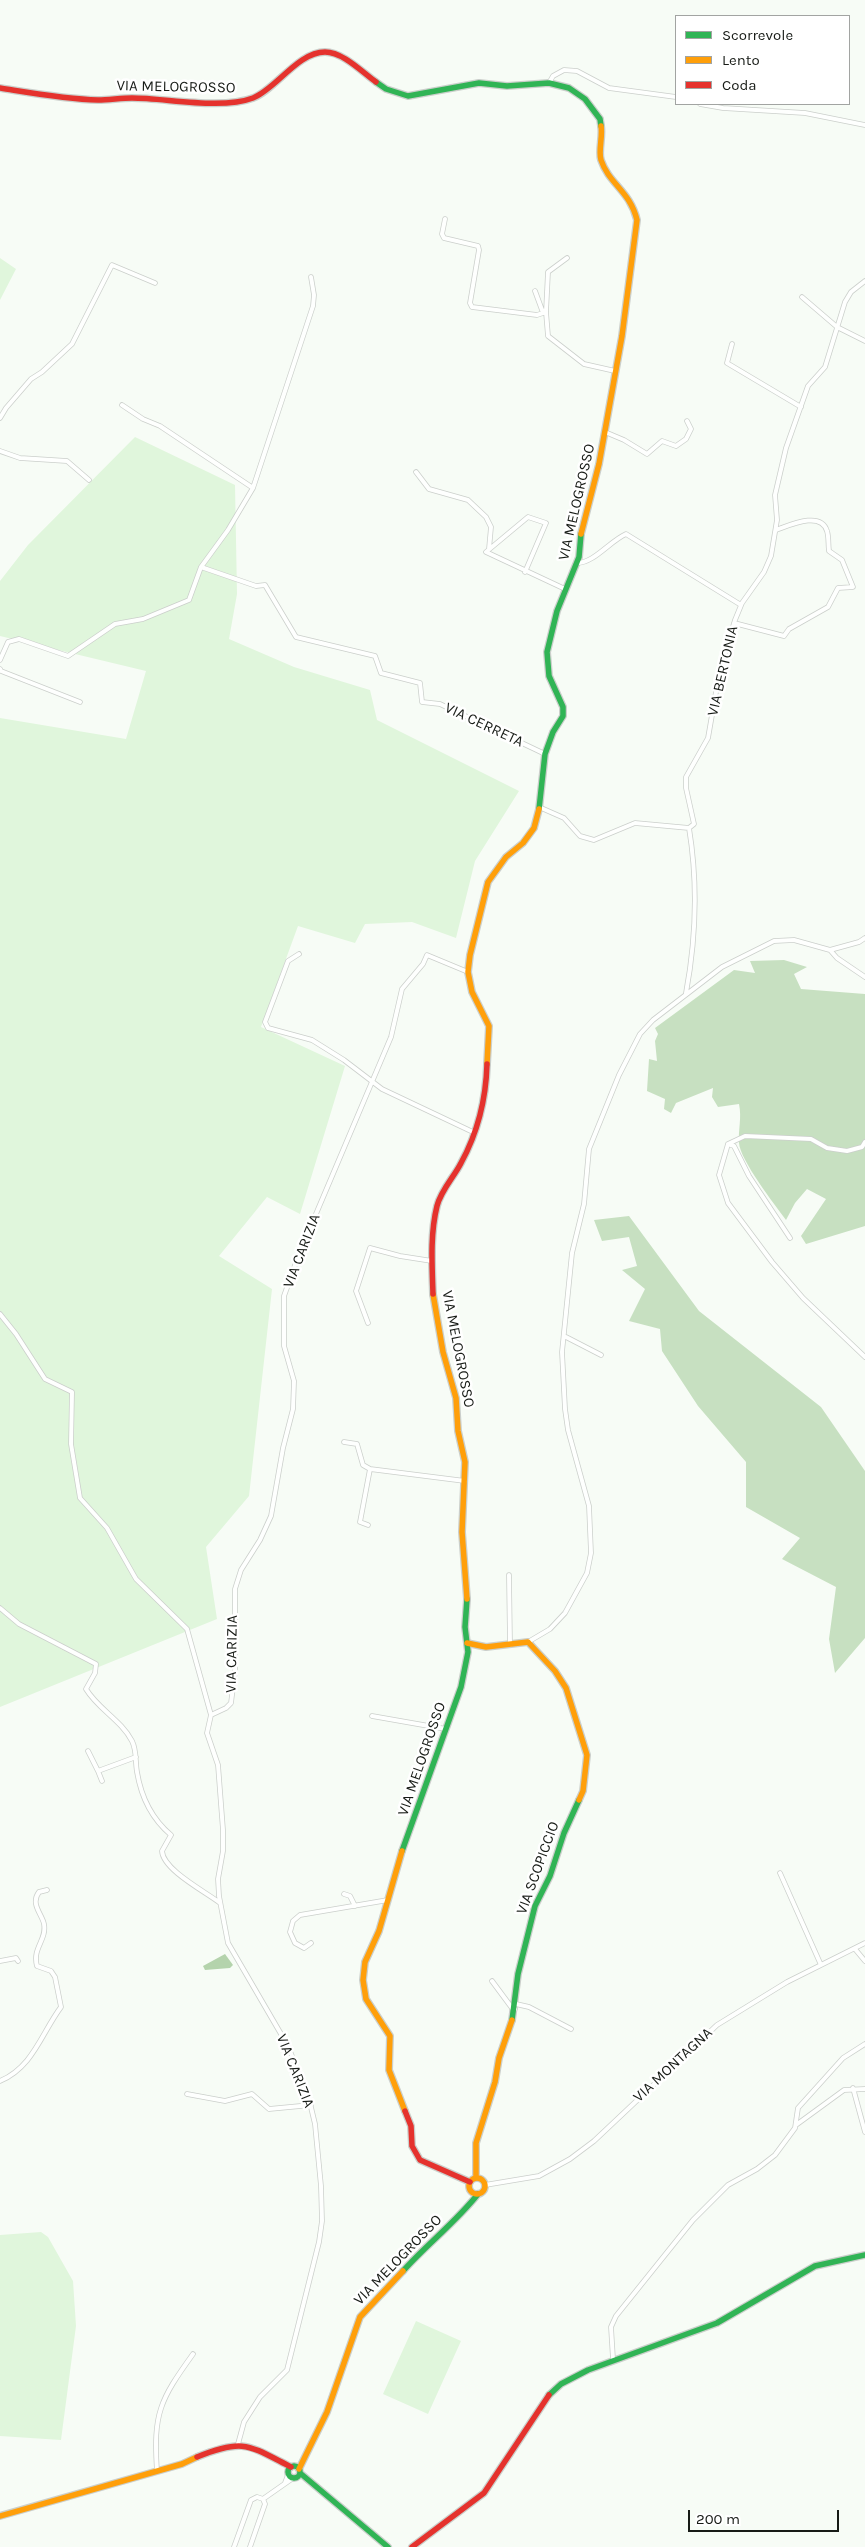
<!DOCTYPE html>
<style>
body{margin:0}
#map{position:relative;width:865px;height:2547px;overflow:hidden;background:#f7fcf6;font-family:Karla,sans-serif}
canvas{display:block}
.legend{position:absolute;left:675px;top:15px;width:175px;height:90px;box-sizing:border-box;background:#fff;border:1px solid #a2a4a2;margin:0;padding:6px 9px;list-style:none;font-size:15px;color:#171b16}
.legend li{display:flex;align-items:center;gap:10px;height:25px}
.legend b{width:25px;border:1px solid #a2a4a2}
.scale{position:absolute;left:688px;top:2510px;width:151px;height:22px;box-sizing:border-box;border:2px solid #171b16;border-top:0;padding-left:6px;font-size:15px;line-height:18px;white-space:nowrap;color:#171b16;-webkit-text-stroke:4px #fff;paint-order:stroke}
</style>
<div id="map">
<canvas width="865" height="2547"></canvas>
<ul class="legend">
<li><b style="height:6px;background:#30b455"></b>Scorrevole</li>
<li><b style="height:6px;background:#ff9f0a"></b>Lento</li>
<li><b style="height:6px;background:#e5322d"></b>Coda</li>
</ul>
<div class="scale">200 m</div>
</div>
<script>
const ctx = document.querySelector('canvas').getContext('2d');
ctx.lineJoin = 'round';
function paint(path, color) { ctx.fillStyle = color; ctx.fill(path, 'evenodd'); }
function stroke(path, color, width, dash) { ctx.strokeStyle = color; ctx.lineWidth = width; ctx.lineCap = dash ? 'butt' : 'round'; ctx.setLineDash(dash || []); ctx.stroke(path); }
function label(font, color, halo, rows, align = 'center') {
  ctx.font = font + ' Karla,sans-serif'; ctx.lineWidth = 5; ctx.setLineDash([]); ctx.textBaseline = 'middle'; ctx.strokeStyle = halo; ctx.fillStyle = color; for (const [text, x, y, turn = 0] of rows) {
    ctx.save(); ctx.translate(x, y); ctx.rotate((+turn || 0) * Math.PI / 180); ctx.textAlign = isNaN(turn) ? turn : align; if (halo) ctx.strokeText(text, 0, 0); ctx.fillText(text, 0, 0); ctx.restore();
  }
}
const green = new Path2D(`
 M0,258L16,269L0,300Z
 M135,437L235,485L237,594L229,639L294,667L370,690L377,720L519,791L475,861L456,938L412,922L365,924L355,943L298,926L261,1027L345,1066L300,1214L267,1197L219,1256L272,1289L249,1496L206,1547L217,1619L0,1707V718L126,739L146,671L0,636V581L28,545Z
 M41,2232L48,2237L73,2281L76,2326L61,2440L0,2436V2235Z
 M416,2321L461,2341L428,2414L383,2394Z`);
const forest = new Path2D(`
 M784,960L807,967L794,974L801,989L865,994V1226L806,1244L801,1236L826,1199L807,1189L795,1203L786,1220C775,1205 740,1160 739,1143C738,1130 742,1118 739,1104L718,1107L712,1097L713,1088L676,1103L671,1113L664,1109L665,1099L647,1091L649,1059L657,1061L655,1041L658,1034L655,1028L734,970L755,973L750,961Z
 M629,1216L699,1311L821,1407L865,1471V1638L835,1673L829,1639L836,1587L782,1559L800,1538L746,1507V1462L698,1406L662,1351L660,1329L629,1321L645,1289L622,1270L637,1266L629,1237L602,1241L594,1220Z`);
const water = new Path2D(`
 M225,1954L233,1965L230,1968L205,1970L203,1966Z`);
const street = new Path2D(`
 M549,83L553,76L564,70L577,71L609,88L676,97
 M700,104L723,108L805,113L865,125
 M445,219L442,234L444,238L478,246L479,250L470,303L472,307L537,315L546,312L548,272L567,258
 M535,291L542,310L546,312L548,336L584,364L615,371
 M802,297L837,327L865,341
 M732,344L727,363L801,407
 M122,405L143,419L160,426L253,488L228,530L201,567
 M0,418L6,408L31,379L42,372L72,344L112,265L155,283
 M605,432L624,440L647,454L662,441L676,446L686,439L691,429L687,421
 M0,451L20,458L67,461L89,480
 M416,472L429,489L468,500L486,517L491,527L489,549
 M253,488L313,306L314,295L311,277
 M577,563C594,563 610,541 626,534L741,605
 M525,572L546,523L528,517L486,552L565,589
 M734,623L784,636L789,629L828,607L838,588L853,587L842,560L829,551C828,544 829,537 827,531C821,510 788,526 776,530
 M0,660L8,642L19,639L68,656L115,624L143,619L189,600L201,567L256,586L265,585L296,637L375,656L381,673L420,683L422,702L440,704L545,754
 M0,669L1,671L80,702
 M539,807L564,818L580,836L594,840L635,823L689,828
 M830,950L859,942L865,938
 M299,954L288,961L265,1022L268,1028L312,1040L344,1060L382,1089L475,1133
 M686,993C696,939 698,883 689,828L694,824L686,788V777L708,738L720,669L735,620L742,603L764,572L771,556L777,520L775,495L786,448L808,386L825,367L845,302L851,292L865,281
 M728,1144L745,1136L811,1139L827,1148L847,1151L862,1147L865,1142
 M790,1238L749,1176L734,1146L728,1144L719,1175L728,1203L772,1262L803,1298L865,1357
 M0,1314L16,1334L45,1379L72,1392L71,1444L80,1498L107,1528L136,1579L187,1629L211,1715
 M368,1323L356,1291L370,1248L400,1256L432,1261
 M566,1337L601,1355
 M344,1442L357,1444L363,1465L370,1469
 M368,1525L360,1522L370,1469L465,1481
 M509,1575L510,1645
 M0,1608L19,1624L96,1664L95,1673L86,1689C98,1709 121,1720 132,1741C137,1751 135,1761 137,1772C141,1796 152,1819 171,1835L162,1851C163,1870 206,1892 220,1903
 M528,1642L550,1629L565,1613L587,1573L591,1553L589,1506L568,1430L565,1409L562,1352L572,1253L584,1204L589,1149L619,1075L640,1034L653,1020L722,967L774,941L794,940L830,950L837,958L865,977
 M372,1716L446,1729
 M88,1751L98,1771L136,1757
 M98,1771L102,1781
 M780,1873L821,1965
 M344,1894L350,1896L355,1906
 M311,1943L304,1948L295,1943L290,1932L293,1921L300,1915L388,1900
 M855,1949L865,1961
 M0,1961L16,1958L18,1961
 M492,1981L512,2008L515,2009
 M516,2004L529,2007L571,2029
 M0,2081C33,2067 41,2034 61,2007L55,1977L51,1971L37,1966C32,1948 47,1940 44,1924C42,1914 30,1904 39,1892L47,1890
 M853,2088L865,2132
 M187,2094L225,2101L252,2094L269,2109L311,2105
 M796,2125L844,2090L865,2089
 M485,2185L539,2176L570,2159L594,2141L717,2025L787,1982L865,1943
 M613,2359L611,2327L616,2316L693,2220L728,2185L757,2169L775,2155L795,2128L798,2108L843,2058L865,2044
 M238,2444L244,2422L260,2397L287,2370L319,2242L322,2221L321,2186L315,2124L309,2099L288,2046L228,1943L219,1896L218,1879L223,1851V1830L218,1765L207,1733L211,1715L226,1708L231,1703L235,1671V1589L241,1570L260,1540L271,1516L283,1448L293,1409L294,1381L284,1346V1296L299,1254L391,1037L402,989L423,964L427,955L468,972
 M157,2471C153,2413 160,2400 193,2354
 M285,2483L288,2475
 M263,2499L293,2478
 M234,2547L251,2500L257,2497L263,2499
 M250,2547L265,2504L263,2499`);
const fast = new Path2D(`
 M376,82L386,89L408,96L479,83L507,86L549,83L569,88L585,99L600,119L601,126
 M539,809L545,754L553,732L563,716V707L549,676L547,652L557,611L579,557L581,534
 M402,1851L461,1687L468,1652L465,1627L467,1599
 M512,2020L518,1974L535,1906L550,1876L564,1833L579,1800
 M403,2271C427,2244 456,2222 478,2194
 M549,2395L561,2384L588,2370L717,2323L815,2266L865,2255
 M288 2472a6 6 0 1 1 12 0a6 6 0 1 1-12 0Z
 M300,2473L388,2547`);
const slow = new Path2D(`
 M581,534L599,464L622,336L637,220C630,191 609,184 601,160C598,152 603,136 601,126
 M487,1064L489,1026L472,992L468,972L470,955L488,882L506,857L523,843L534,828L539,809
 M433,1294L443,1352L456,1398L458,1431L465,1462L462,1532L467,1599
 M467,1643L486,1647L528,1642L555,1671L566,1688L587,1755L583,1791L579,1800
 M402,1851L379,1931L365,1962L363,1980L366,1999L390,2036L389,2070L405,2111
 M469 2186a8 8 0 1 1 16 0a8 8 0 1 1-16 0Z
 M476,2178V2143L495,2082L499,2058L512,2020
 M299,2469L327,2412L360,2317L403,2271
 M0,2516L182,2464L197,2457`);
const jam = new Path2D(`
 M0,88C32,93 65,99 98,100C109,100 121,98 132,98C166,98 221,110 253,98C276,89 298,52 325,52C343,52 362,72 376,82
 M433,1294C432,1265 430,1234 437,1206C441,1190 454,1177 461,1163C478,1132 486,1099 487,1064
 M405,2111L411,2126L412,2146L420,2160L470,2182
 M197,2457C244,2438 248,2445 291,2467
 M412,2547L484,2493L549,2395`);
const streetNames = [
 ["VIA MELOGROSSO",176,87,1],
 ["VIA MELOGROSSO",577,502,-77],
 ["VIA BERTONIA",723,671,-77],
 ["VIA CERRETA",484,725,25],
 ["VIA CARIZIA",302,1251,-69],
 ["VIA MELOGROSSO",458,1349,79],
 ["VIA CARIZIA",232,1654,-89],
 ["VIA MELOGROSSO",422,1759,-71],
 ["VIA SCOPICCIO",538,1868,-70],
 ["VIA MONTAGNA",673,2065,-43],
 ["VIA CARIZIA",295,2071,68],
 ["VIA MELOGROSSO",398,2260,-46]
];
paint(green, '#e0f6dc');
paint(forest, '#c7e0c1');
paint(water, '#b4d3ac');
stroke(street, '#cbcfcb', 5.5);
stroke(fast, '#cbcfcb', 8);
stroke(slow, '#cbcfcb', 8);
stroke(jam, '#cbcfcb', 8);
stroke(street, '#fefffe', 4);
stroke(fast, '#30b455', 5.5);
stroke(slow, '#ff9f0a', 5.5);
stroke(jam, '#e5322d', 5.5);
label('15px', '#171b16', '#fff', streetNames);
</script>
